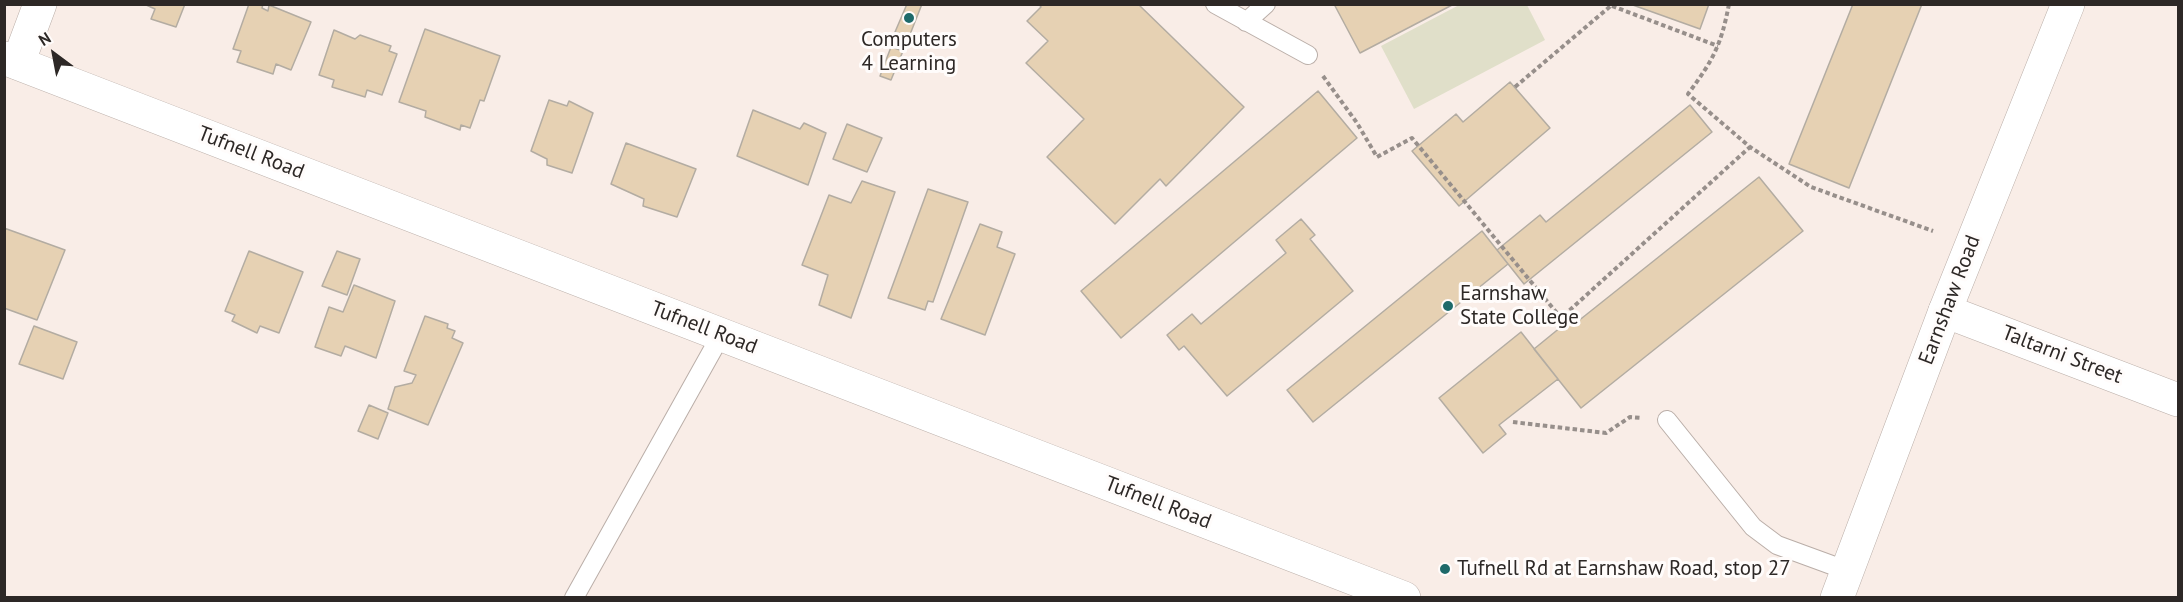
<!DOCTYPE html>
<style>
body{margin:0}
#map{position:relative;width:2183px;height:602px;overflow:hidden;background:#f9ede7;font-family:"PT Sans",sans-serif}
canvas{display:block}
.frame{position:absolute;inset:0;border:6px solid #2d2826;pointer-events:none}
.north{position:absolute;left:24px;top:24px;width:60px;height:60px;-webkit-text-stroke:4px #fffcfb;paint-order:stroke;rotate:328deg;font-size:16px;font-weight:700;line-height:24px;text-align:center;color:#2d2826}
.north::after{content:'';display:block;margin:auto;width:21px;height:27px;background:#2d2826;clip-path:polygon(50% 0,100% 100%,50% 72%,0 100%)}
</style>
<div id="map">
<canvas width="2183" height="602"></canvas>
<div class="frame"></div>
<div class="north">N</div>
</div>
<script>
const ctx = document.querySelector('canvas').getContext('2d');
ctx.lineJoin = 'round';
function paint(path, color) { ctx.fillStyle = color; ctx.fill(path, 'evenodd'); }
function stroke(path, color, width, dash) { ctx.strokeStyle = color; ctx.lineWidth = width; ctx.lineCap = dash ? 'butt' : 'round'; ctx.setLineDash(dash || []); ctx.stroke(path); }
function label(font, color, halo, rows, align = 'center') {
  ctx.font = font + ' "PT Sans",sans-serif'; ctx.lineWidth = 6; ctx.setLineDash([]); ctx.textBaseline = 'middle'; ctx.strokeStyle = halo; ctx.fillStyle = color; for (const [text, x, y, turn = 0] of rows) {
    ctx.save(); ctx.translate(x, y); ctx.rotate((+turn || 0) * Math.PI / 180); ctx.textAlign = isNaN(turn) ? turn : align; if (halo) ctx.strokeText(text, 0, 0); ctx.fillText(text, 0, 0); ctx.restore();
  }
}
const green = new Path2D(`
 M1461,4L1527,5L1545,40L1414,109L1381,46Z`);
const building = new Path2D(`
 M144,4H185L176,27L151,19L155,9Z
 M249,4H263L262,8L268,11L269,5L311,22L291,70L276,64L273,74L237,62L241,51L233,49Z
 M907,4H922L909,37L895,32Z
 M1039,4H1138L1244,107L1166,186L1160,179L1115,224L1047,157L1084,119L1026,63L1048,41L1027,21L1041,7Z
 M1334,4H1454L1360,53Z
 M1630,4H1709L1700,29Z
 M1853,4H1922L1849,188L1789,164Z
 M425,29L500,56L484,101L480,100L470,128L461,125L460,130L425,117L426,111L399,102Z
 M334,30L355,39L360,35L391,46L389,51L397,54L382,95L367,90L365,97L332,87L334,80L319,75Z
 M891,47L903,51L891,80L880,76Z
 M1510,82L1550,128L1459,206L1412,151L1456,114L1463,122Z
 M1318,91L1357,138L1121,338L1081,291Z
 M549,100L567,106L569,101L593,113L572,173L547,165V159L531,151Z
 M1690,105L1712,132L1524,284L1497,250L1540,215L1546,222Z
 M753,110L800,129L804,123L826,133L808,185L737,156Z
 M847,124L882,138L867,172L833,159Z
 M626,143L696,169L677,217L643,206L644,199L611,184Z
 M1759,177L1803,231L1581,408L1534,349L1572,318L1577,322Z
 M862,181L895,192L851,318L819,305L828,275L802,265L829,195L851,203Z
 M928,189L968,202L933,302L928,301L925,310L888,298Z
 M1301,219L1315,235L1310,239L1353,291L1227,396L1184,346L1179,350L1167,335L1192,314L1201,324L1286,253L1276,240Z
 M980,224L1002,232L997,247L1015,254L985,335L941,319Z
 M4,228L65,250L37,320L4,308Z
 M1482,231L1508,264L1313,422L1287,390Z
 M249,251L303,272L279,333L260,326L257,333L232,321L235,315L225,311Z
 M337,251L360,259L347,295L322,286Z
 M354,285L395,301L376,358L345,346L341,356L315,347L329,307L343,312Z
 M425,316L448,324L447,328L455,331L452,338L463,343L428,425L388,409L395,387L412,383L416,375L404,371Z
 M34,326L77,342L63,379L19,364Z
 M1521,332L1558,379L1499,425L1506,434L1483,453L1439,398Z
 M369,405L388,413L378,439L358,431Z`);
const path = new Path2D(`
 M1729,4C1721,46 1713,60 1688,94L1750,147L1811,187L1933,231
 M1612,6L1718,46
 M1323,76L1357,123L1377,157L1412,138L1561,318L1750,147
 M1515,87L1613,4
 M1513,422L1606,433L1630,417L1642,418`);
const lane = new Path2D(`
 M1215,4L1308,55
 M1246,22L1266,4
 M1667,420L1753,527L1777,545L1848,571
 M574,598L721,335`);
const street = new Path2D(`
 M18,63L40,4
 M1945,311L2178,400`);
const secondary = new Path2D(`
 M4,58L1404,598
 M1837,598L1945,311L2068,4`);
const markers = [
 [909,18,6,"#1e6a6a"],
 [1448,306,6,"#1e6a6a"],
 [1445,569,6,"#1e6a6a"]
];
const poiNames = [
 ["Computers",909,40,"center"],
 ["4 Learning",909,64,"center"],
 ["Earnshaw",1460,294],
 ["State College",1460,318],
 ["Tufnell Rd at Earnshaw Road, stop 27",1457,569]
];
const streetNames = [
 ["Tufnell Road",251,153,21],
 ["Earnshaw Road",1950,300,-69],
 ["Tufnell Road",704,328,21],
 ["Taltarni Street",2062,355,21],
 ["Tufnell Road",1158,503,21]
];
paint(green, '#e0dfc9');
paint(building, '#e6d1b3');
stroke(building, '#b3aca2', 1.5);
stroke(lane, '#baaea8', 20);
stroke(street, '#baaea8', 34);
stroke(secondary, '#baaea8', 34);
stroke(path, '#978f8b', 4, [4.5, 3]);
stroke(lane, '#fff', 18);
stroke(street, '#fff', 33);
stroke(secondary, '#fff', 33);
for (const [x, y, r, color] of markers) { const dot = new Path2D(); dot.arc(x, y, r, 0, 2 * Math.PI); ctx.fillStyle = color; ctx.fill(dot); stroke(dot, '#fffcfb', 2); }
label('21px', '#2d2826', '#fffcfb', poiNames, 'left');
label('21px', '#2d2826', '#fffcfb', streetNames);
</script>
